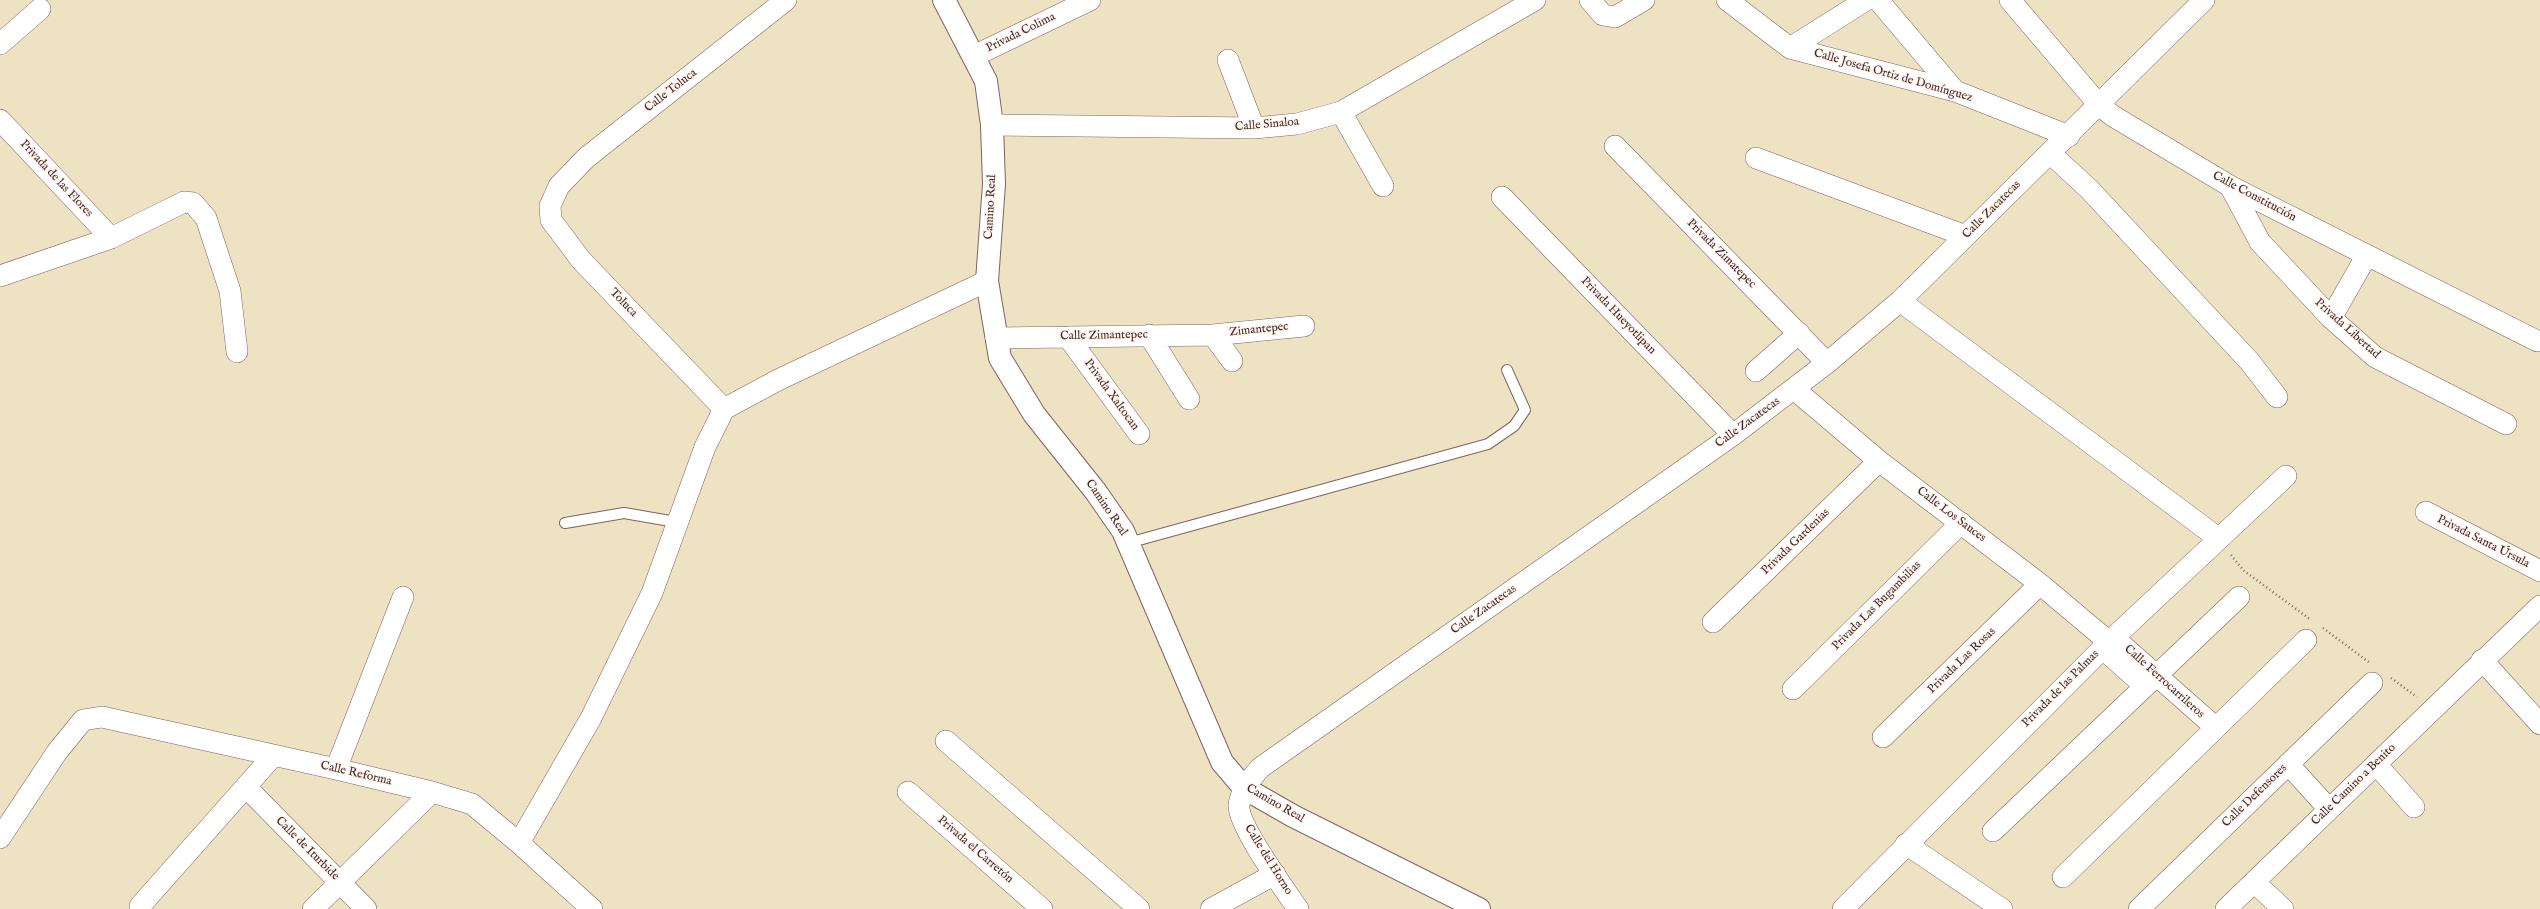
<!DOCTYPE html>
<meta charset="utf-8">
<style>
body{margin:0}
canvas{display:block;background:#ede2c2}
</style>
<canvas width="2540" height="909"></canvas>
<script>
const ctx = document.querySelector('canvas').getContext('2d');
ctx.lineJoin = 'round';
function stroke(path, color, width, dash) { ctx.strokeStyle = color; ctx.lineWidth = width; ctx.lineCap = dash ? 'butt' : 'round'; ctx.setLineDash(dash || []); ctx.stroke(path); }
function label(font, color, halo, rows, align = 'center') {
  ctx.font = font + ' "IM FELL English",serif'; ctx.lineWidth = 3; ctx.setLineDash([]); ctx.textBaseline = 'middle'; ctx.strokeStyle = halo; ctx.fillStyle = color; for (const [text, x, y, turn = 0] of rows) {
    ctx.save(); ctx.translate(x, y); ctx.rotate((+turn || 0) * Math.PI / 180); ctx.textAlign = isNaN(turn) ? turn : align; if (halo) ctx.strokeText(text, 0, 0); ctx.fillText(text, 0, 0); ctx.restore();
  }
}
const path = new Path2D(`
 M2231,555L2243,570L2311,620
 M2323,628L2370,663
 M2391,678L2417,697`);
const service = new Path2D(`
 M565,523L624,513L676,522
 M1128,543L1488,444L1514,426L1525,410L1507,370`);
const minor = new Path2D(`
 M1590,0L1603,15L1615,17L1644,0
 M1727,0L1790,48L1955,91L2069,136
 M1878,0L1955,91
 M2010,0L2099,105L2113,116L2230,186L2537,341
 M0,44L40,9
 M1790,48L1866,0
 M974,56L1090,0
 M1228,60L1254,128
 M1341,112L1383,186
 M0,120L111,238
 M992,125L1254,128L1297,124L1341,112L1535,0
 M1615,146L1827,363
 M2050,153L2089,189L2250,362L2277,397
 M1756,158L1966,236
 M2230,186L2260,242L2331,318L2375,357L2506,424
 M1502,197L1733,435
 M0,276L111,238L184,202L193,203L206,218L230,291L237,352
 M1900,301L2218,538
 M2331,318L2367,255
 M1149,335L1189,399
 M1213,335L1232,361
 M1068,337L1139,434
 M996,338L1213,335L1304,326
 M1756,371L1799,333
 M1794,389L1879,461L2040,584L2109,642
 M724,409L581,260L551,220L550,206L559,186L586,158L786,0
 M2426,512L2540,571
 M1713,622L1879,461
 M2113,637L2215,727
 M2102,648L2144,685
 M2482,660L2540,724
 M1793,689L1961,523
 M1883,737L2040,584
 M946,741L1139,909
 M2288,764L2329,809
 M2376,764L2414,807
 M336,769L403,597
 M247,788L366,909
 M908,792L1042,909
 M1993,831L2239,597
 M0,838L57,752L83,720L102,717L336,769L432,792L472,804L519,843L592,909
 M519,843L591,718L652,593L705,447L724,409L778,380L987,281
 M1906,844L2002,909
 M2063,877L2306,640
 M2254,882L2283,909
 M140,906L273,756
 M313,909L432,792
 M1211,909L1275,874
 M1298,909C1285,890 1237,824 1239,805C1241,789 1251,779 1260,768L1733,435L1827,363L1900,301L2204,0
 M1843,909L2109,642L2286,476
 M2139,909L2372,683
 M2226,909L2540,606`);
const secondary = new Path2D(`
 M944,0L986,81L992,125L994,184L987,281L1000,358L1034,414L1096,492L1123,531L1222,762L1244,788L1293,816L1479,909`);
const streetNames = [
 ["Privada Colima",1021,33,-26],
 ["Calle Josefa Ortiz de Domínguez",1893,76,16],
 ["Calle Toluca",671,91,-38],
 ["Calle Sinaloa",1267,125,-5],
 ["Privada de las Flores",56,179,47],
 ["Calle Constitución",2254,197,28],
 ["Camino Real",991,207,-87],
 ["Calle Zacatecas",1992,210,-45],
 ["Privada Zimatepec",1721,254,45],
 ["Toluca",623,303,46],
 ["Privada Hueyotlipan",1618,316,46],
 ["Privada Libertad",2347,329,42],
 ["Zimantepec",1259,330,-6],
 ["Calle Zimantepec",1104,336,-1],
 ["Privada Xaltocan",1111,395,54],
 ["Calle Zacatecas",1748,423,-36],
 ["Camino Real",1106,508,56],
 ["Calle Los Sauces",1951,515,37],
 ["Privada Gardenias",1796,542,-44],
 ["Privada Santa Úrsula",2483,542,27],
 ["Privada Las Bugambilias",1877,606,-45],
 ["Calle Zacatecas",1484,610,-35],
 ["Privada Las Rosas",1962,661,-44],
 ["Calle Ferrocarrileros",2164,682,42],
 ["Privada de las Palmas",2061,689,-45],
 ["Calle Reforma",356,774,13],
 ["Calle Camino a Benito",2354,785,-44],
 ["Calle Defensores",2255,796,-44],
 ["Camino Real",1275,804,30],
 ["Calle de Iturbide",307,849,45],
 ["Privada el Carretón",975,850,41],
 ["Calle del Horno",1268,860,58]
];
stroke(service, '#836360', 12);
stroke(minor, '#836360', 22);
stroke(secondary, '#836360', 24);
stroke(path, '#836360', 2.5, [1, 3]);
stroke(service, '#fff', 10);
stroke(minor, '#fff', 21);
stroke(secondary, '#fff', 22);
label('12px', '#4a1f2b', '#fbf7ec', streetNames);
</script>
